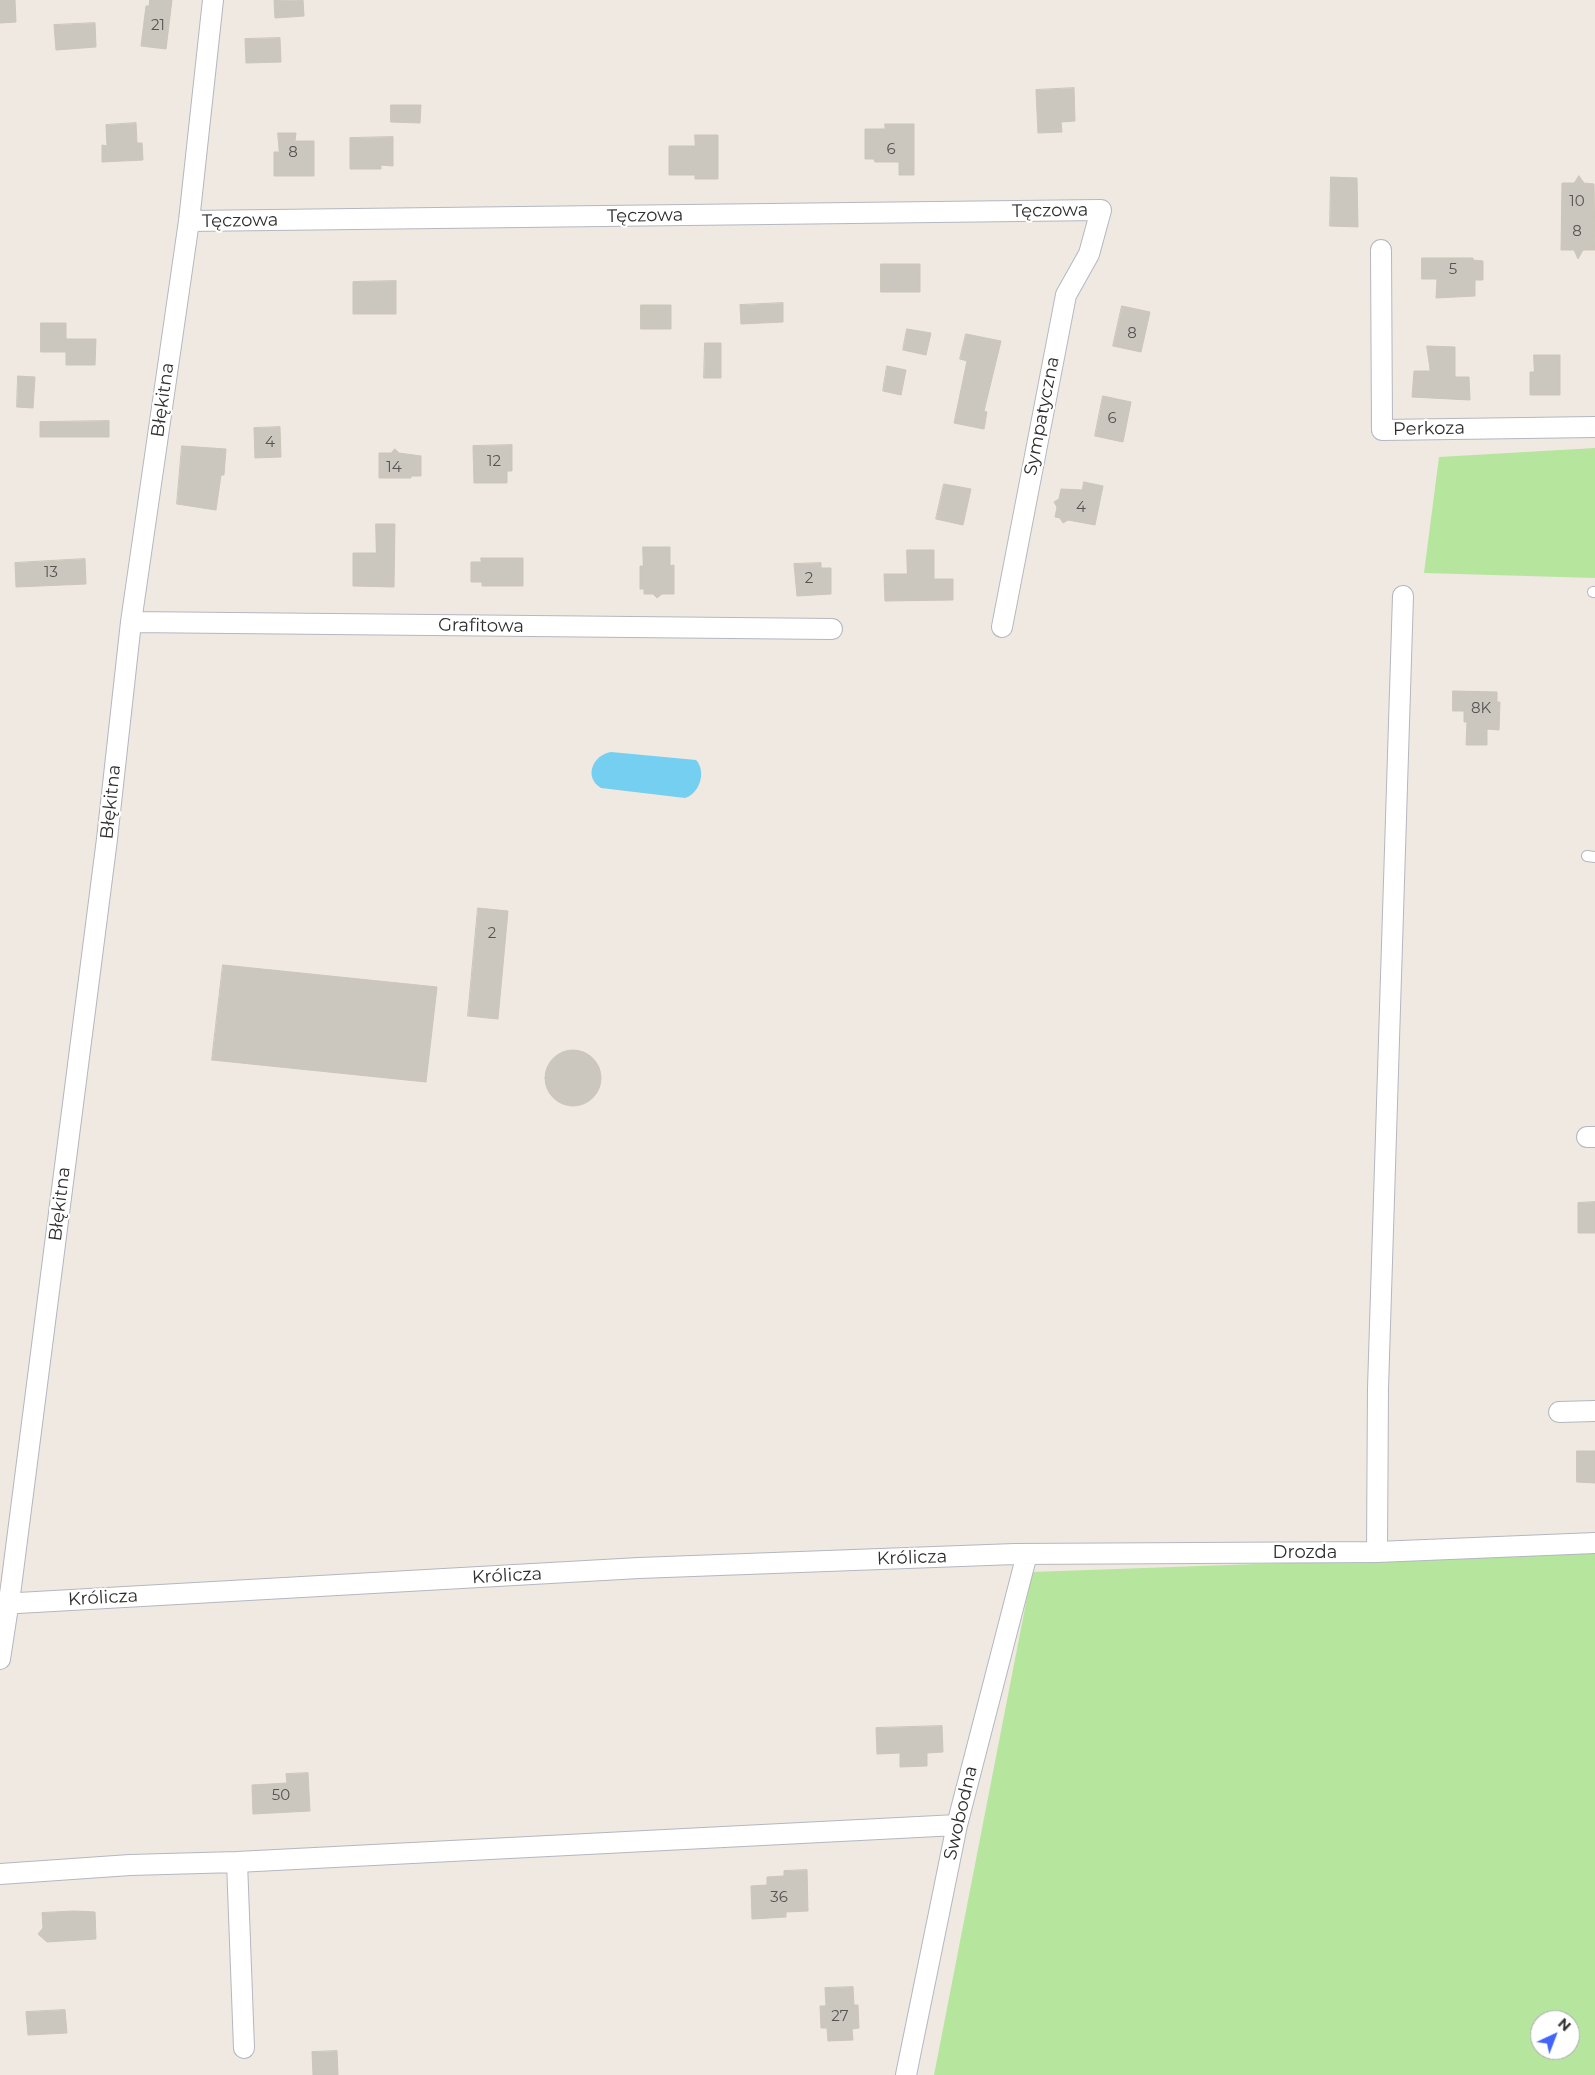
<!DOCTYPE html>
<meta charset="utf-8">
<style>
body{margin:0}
#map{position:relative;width:1595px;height:2075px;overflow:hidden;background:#efe9e1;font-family:Montserrat,sans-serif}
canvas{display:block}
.north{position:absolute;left:1530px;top:2010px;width:50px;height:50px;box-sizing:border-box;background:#fff;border:1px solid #ababab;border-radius:50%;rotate:43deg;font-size:14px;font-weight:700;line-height:20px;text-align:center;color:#2e2e2e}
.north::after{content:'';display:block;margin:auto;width:18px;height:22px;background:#4264fb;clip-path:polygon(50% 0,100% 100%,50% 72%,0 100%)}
</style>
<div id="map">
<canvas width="1595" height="2075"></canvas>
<div class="north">N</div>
</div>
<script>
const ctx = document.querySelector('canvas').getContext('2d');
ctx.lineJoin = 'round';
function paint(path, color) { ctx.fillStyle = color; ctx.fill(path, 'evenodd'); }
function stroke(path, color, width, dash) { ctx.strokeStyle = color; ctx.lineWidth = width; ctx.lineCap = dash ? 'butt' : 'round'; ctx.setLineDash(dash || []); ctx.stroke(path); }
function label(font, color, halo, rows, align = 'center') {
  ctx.font = font + ' Montserrat,sans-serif'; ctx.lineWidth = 4.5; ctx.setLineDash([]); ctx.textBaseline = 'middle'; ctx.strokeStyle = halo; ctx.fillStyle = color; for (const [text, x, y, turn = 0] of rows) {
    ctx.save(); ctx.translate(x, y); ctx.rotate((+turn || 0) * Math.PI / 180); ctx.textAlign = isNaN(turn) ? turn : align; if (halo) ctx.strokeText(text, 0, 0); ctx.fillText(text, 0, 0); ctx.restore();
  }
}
const green = new Path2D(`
 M1595,448V578L1424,573L1439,457Z
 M1595,1552V2075H934L1032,1572ZM1540,2020H1570V2050H1540Z`);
const water = new Path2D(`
 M611,752L696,760C707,772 699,794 685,798L601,788C583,777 593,755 611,752Z`);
const building = new Path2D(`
 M0,0H15L16,22L0,23Z
 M150,0H172L166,49L141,46L146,6H149Z
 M303,0L304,16L275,18L274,1Z
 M95,23L96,47L56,50L54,25Z
 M280,38L281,62L246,63L245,39Z
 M1074,88L1075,121L1061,122L1062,132L1038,133L1036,90Z
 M391,105H421L420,123L391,122Z
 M136,123L137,143H142L143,160L102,162V145L107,146L106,125Z
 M885,124H914V175H899V162H875L874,159H865V129H885Z
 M278,133H296L295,141H314V176H274V152H279Z
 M695,135H718V179H695V175H669V146H695Z
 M393,137V166L381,165V169H350V138Z
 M1579,176L1584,183L1594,184L1595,250H1583L1578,259L1574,250H1561L1562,183H1574Z
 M1331,177L1357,178L1358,227L1330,226Z
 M1422,258H1473V260L1483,261V280H1475V296L1436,298L1437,279H1422Z
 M881,264H920V292H881Z
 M396,281V314H353V282Z
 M783,303V322L741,324L740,305Z
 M641,305H671V329H641Z
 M1122,306L1150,312L1141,352L1113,346Z
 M41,323H66V339H96L95,365H66V352H41Z
 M907,329L931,333L926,355L903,350Z
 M966,334L1001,341L984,411L987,412L984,429L954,423L967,361L960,359Z
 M705,343H721V378H704Z
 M1427,346L1455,347V377H1469L1470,400L1412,397L1414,371H1430Z
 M1534,355H1560V395H1530V372H1534Z
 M887,366L906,370L901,395L883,391Z
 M18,376L35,377L33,408L17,407Z
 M1103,396L1131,402L1123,442L1095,436Z
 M109,421V437H40V422Z
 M280,427L281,457L255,458L254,428Z
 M512,445V471H507V483H474L473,446Z
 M182,446L226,449L224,475H221L216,510L177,504Z
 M395,449L399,453L421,456V476H411V478H379V453H391Z
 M1084,482L1103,486L1095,525L1068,520L1063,523L1060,518L1055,517L1057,507L1054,502L1059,499L1061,489L1082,490Z
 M944,484L971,489L963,525L936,519Z
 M376,524H395L394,587L353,586V553H376Z
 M643,547H670V566L674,565V594H662L657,598L653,594H644V589H640V566H643Z
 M907,550H934V579H953V600L885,601L884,574H907Z
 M481,558H523V586H482V582H471V562H481Z
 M85,559L86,584L16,587L15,563Z
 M821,563V568H831V594L797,596L794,564Z
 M1453,691L1497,692V702H1500L1499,730L1487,729V745H1466L1467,722H1464V711H1453Z
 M478,908L508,911L498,1019L468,1016Z
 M223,965L437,987L426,1082L212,1060Z
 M545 1078a28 28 0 1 1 56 0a28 28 0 1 1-56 0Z
 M1595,1202V1233H1578V1203Z
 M1577,1451H1595V1483L1577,1482Z
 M942,1726L943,1752L927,1753V1766L900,1767V1753L877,1754L876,1728Z
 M308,1773L310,1811L253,1814L252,1785L287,1783L286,1774Z
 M807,1870L808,1911L786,1912V1917L752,1919L751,1886L767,1885V1877L784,1876V1871Z
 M74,1911L95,1912L96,1939L47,1942L38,1934L43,1928L42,1913Z
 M853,1987L854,2005H858L859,2028L852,2029L853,2040L828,2041L827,2028H821L820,2006H826L825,1988Z
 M65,2010L67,2033L28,2035L26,2012Z
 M337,2051L338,2075H313L312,2052Z`);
const lane = new Path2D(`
 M1593,592H1595
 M1587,856L1595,857`);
const street = new Path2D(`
 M189,221L1101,210L1089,254L1066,295L1002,627
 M1381,250L1382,430L1595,427
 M131,622L832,629
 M1587,1137H1595
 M1559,1412L1595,1411
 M1377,1552L1378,1388L1403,596
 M0,1604L639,1568L1015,1554L1377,1552L1595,1543
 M0,1659L11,1587L107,839L131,622L189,221L213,0
 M237,1862L244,2048
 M0,1874L130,1865L237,1862L957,1825
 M906,2075L957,1825L1027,1554`);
const numberNames = [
 ["21",158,26],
 ["6",891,150],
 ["8",293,153],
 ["10",1577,202],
 ["8",1577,232],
 ["5",1453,270],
 ["8",1132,334],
 ["6",1112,419],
 ["4",270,443],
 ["12",494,462],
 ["14",394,468],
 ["4",1081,508],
 ["13",51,573],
 ["2",809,579],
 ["8K",1481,709],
 ["2",492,934],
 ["50",281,1796],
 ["36",779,1898],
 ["27",840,2017]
];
const streetNames = [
 ["Tęczowa",1050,211,-1],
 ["Tęczowa",645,216,-1],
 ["Tęczowa",240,221,-1],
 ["Błękitna",163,400,-82],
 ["Sympatyczna",1042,416,-79],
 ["Perkoza",1429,429,-1],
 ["Grafitowa",481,626,1],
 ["Błękitna",111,802,-84],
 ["Błękitna",60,1204,-83],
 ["Drozda",1305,1553],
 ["Królicza",912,1558,-2],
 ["Królicza",507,1576,-3],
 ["Królicza",103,1598,-3],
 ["Swobodna",961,1813,-77]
];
paint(green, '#b6e59e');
paint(water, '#75cff0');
paint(building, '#cbc7bf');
stroke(building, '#cbc5ba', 1);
stroke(lane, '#b4b7c1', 12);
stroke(street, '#b4b7c1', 22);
stroke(lane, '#fff', 10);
stroke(street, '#fff', 20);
label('15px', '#555452', null, numberNames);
label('18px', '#2e2e2e', '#fff', streetNames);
</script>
